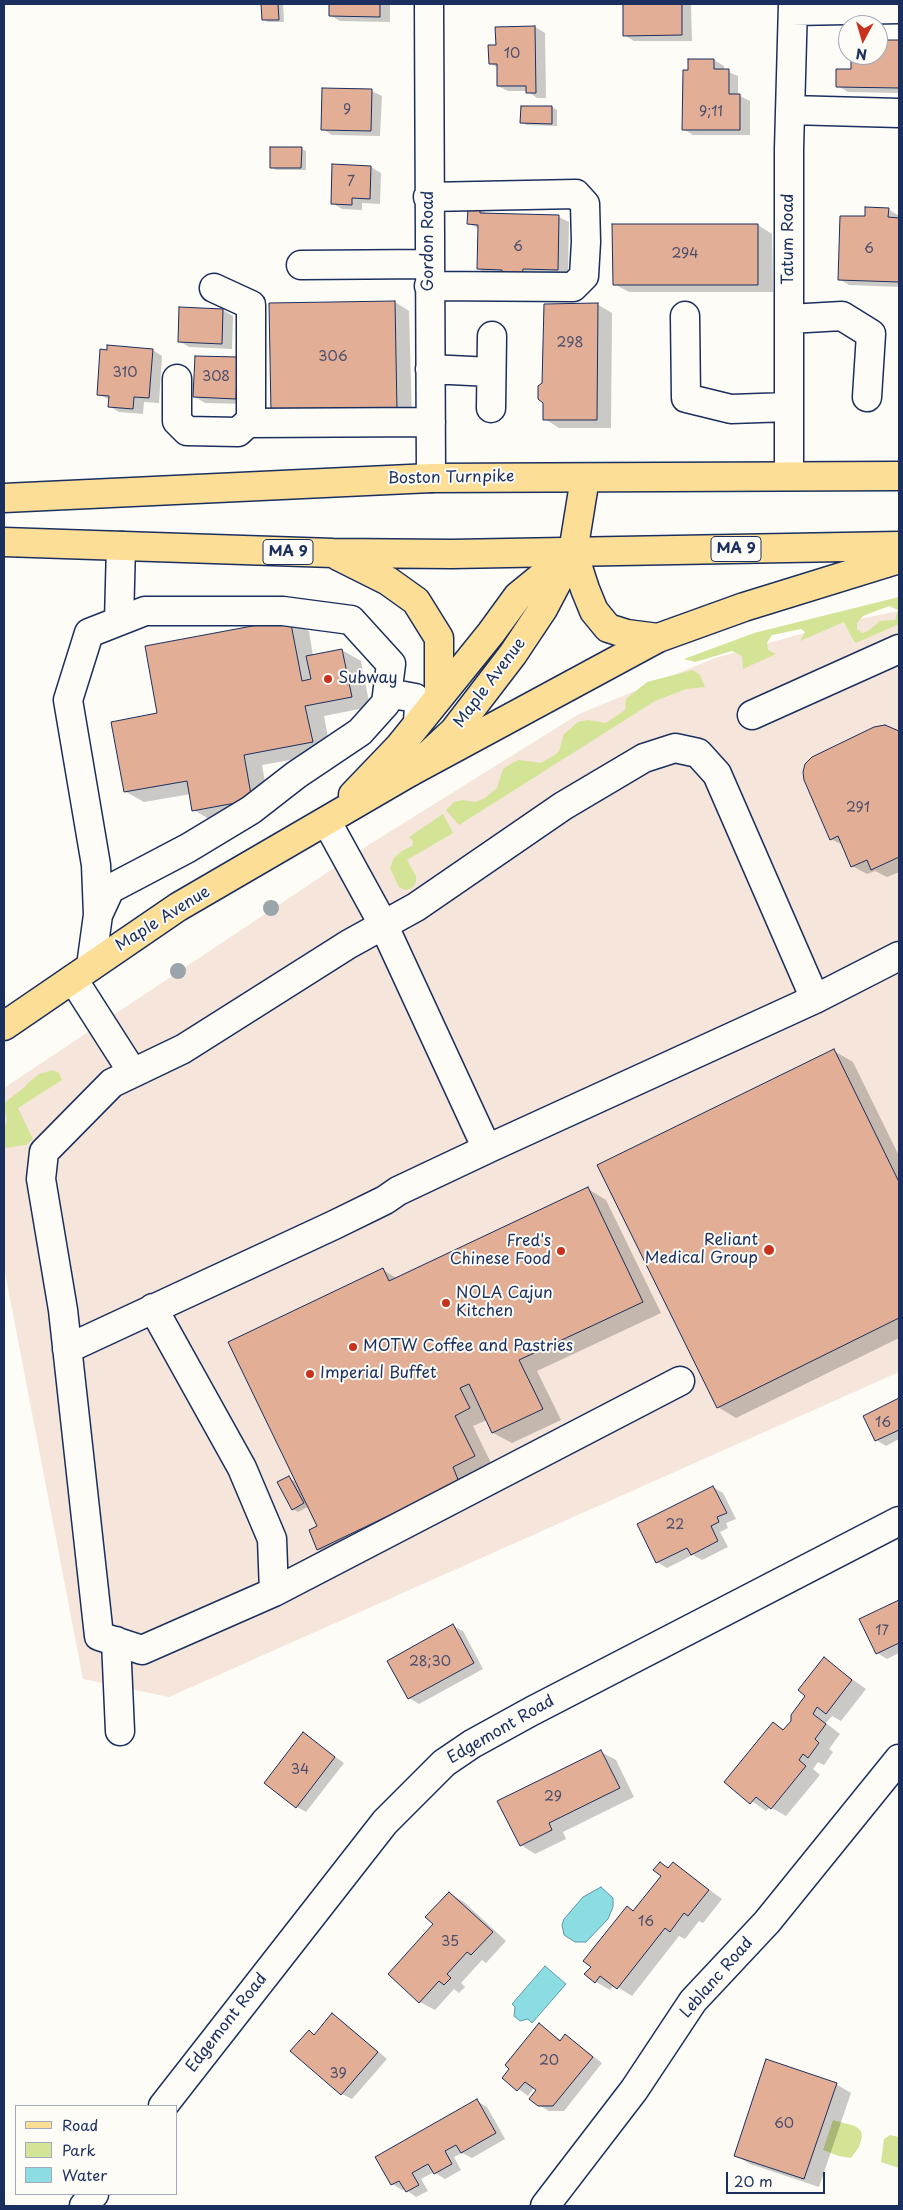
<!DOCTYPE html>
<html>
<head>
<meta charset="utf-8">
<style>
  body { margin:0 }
  #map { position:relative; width:903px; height:2210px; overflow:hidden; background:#fdfcf7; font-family:"Playpen Sans",sans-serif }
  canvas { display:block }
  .frame { position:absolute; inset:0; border:5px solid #1b2f5e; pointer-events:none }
  .legend { position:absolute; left:15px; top:2105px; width:162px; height:90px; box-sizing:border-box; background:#fdfcf7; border:1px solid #a3aaba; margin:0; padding:6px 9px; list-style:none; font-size:15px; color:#1b2f5e }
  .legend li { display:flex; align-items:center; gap:10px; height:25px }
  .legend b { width:25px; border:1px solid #a3aaba }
  .north { position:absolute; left:838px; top:15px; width:50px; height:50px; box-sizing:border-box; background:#fdfcf7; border:1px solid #a3aaba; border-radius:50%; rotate:186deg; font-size:14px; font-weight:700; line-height:20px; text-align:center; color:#1b2f5e }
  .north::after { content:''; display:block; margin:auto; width:18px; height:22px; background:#c8321e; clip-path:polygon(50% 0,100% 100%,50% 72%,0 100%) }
  .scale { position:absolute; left:726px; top:2172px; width:99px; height:22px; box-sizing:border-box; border:2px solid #1b2f5e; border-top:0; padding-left:6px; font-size:15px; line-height:18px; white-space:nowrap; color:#1b2f5e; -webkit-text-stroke:4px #fdfcf7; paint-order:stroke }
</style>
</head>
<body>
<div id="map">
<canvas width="903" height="2210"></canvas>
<div class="frame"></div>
<ul class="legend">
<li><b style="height:6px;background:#fcde96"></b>Road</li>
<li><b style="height:14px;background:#d4e497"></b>Park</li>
<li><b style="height:14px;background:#8bdde2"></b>Water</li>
</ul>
<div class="north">N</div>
<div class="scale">20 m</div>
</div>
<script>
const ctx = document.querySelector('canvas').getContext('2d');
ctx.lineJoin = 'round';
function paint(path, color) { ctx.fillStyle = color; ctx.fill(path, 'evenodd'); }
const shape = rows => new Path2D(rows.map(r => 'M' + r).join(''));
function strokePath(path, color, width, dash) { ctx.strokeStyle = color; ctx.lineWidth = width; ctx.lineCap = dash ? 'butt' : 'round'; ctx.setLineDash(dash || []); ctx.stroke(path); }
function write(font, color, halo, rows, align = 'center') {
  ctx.font = font + ' "Playpen Sans",sans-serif'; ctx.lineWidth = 4; ctx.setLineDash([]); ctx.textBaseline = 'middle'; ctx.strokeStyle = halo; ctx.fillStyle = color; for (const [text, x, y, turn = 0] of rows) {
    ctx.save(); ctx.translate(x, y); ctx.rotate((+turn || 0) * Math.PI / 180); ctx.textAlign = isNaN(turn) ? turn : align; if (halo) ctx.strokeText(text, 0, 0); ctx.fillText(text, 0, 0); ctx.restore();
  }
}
const built = shape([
  [899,611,899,1372,169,1697,83,1679,4,1267,4,1088,370,844,579,714,715,658,844,622]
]);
const green = shape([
  [899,597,899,624,856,643,852,638,844,622,800,641,805,632,801,629,772,635,767,643,768,650,776,654,743,669,742,656,732,651,695,662,684,659,754,633],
  [889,606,898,610,895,620,880,621,868,631,862,633,857,629,857,623,863,616],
  [693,670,700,675,705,687,686,689,655,701,459,825,446,810,454,802,462,800,475,802,485,798,497,788,503,769,514,762,519,760,541,763,555,755,559,751,564,734,578,722,588,720,606,723,625,710,626,699,647,682],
  [443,814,453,833,407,860,416,876,416,881,414,886,410,889,405,890,399,887,390,868,394,858,402,851,412,846,413,841,409,837],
  [53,1070,59,1073,62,1080,18,1108,33,1139,26,1145,4,1148,4,1128,7,1121,4,1103,25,1087,28,1083,39,1074],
  [833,2120,855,2126,861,2131,862,2137,859,2147,851,2158,839,2156,823,2150],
  [890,2135,899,2137,899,2168,881,2162,884,2139]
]);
const water = shape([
  [601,1887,613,1898,613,1907,608,1919,586,1942,575,1942,564,1935,562,1925,564,1919,583,1897,601,1887],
  [545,1966,566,1984,532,2023,528,2019,520,2021,514,2016,515,2007,512,2004,545,1966]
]);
const shadow = shape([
  [262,4,283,4,284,22,268,22,263,19],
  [331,4,390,4,390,22,340,21,330,15],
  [624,4,691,4,692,41,634,41,624,35],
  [535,27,545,33,546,98,537,98,527,91,508,91,498,86,498,68,490,63,497,46],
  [878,41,899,41,899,93,848,92,838,86,852,70,852,55,878,55],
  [714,60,724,66,724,70,738,76,738,95,750,101,750,135,693,135,683,129,689,71],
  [323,89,372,91,382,96,380,136,332,135,322,129],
  [522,107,552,107,557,110,557,126,526,125,522,122],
  [302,149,306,151,306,170,276,170,271,167],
  [371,167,381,173,380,204,362,203,362,210,342,209,332,203],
  [480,209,489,215,559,217,569,222,568,275,488,274,478,269,479,229,468,223],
  [888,209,898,215,899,219,899,287,849,285,839,279,866,218],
  [758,225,772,234,773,292,629,292,614,284],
  [395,302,409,311,412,419,287,421],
  [597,304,612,313,611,428,559,428,545,419],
  [181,309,223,310,233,316,232,349,189,347,179,341],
  [153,350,162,356,159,403,144,402,143,414,119,412,109,406,110,400,98,394],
  [237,358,246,404,205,403,195,397],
  [290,620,309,631,313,656,342,650,361,661,370,707,324,716,331,753,262,765,270,810,212,821,194,810,191,794,144,802,126,792,159,714],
  [896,730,899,732,899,872,887,877,875,871,867,874,852,866,843,845,831,839],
  [834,1051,853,1062,899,1156,899,1338,736,1418,718,1407],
  [588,1189,606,1200,661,1313,537,1371,561,1420,512,1443,493,1433,487,1420,473,1426,493,1467,337,1560,318,1549,319,1527,309,1506,298,1512,293,1509,289,1478,297,1483,383,1270,398,1279],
  [899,1399,899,1439,886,1446,876,1440,864,1417],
  [713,1487,723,1493,736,1519,726,1523,728,1528,720,1532,728,1547,702,1560,693,1555,667,1568,657,1562],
  [899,1601,899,1653,887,1659,877,1653,860,1620],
  [453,1626,463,1631,483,1669,419,1704,409,1698,389,1661],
  [824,1659,866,1689,841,1721,832,1716,826,1723,840,1734,829,1749,833,1752,824,1765,818,1762,813,1769,820,1775,786,1816,770,1807,766,1811,725,1782,773,1723,785,1730,792,1722],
  [303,1734,344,1763,306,1812,297,1807],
  [601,1752,616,1760,634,1797,563,1832,566,1839,535,1854,521,1845],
  [660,1863,669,1868,673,1863,722,1899,703,1923,699,1921,685,1939,679,1936,632,1996,614,1985,610,1990,596,1982,592,1967,627,1907,634,1912,663,1876],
  [449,1893,464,1902,506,1941,486,1963,482,1960,461,1983,465,1987,459,1993,454,1989,435,2010,420,2002,435,1924],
  [333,2015,342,2021,387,2059,352,2099,342,2094,309,2031,316,2035],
  [539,2025,562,2041,565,2036,575,2042,602,2063,564,2111,549,2111,539,2105,537,2090,534,2088,528,2096,504,2078],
  [836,2084,851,2093,819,2187,750,2164,735,2155],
  [477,2101,487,2107,505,2139,472,2158,462,2153,454,2157,461,2170,445,2179,434,2172,421,2179,428,2191,416,2197,405,2189,402,2190,392,2184]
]);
const building = shape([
  [261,4,278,4,279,20,262,20,261,4],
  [329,4,380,4,380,17,329,16,329,4],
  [623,4,682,4,682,35,623,36,623,4],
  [535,26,536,93,526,93,526,86,497,86,497,64,489,64,488,45,496,45,495,27,535,26],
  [878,40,899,40,899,88,836,87,836,69,851,69,851,55,878,55,878,40],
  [688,59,714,59,714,69,729,69,729,94,740,94,740,130,682,130,683,70,688,70,688,59],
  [322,88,372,89,371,131,321,130,322,88],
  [521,106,552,106,552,124,520,123,521,106],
  [270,147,302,147,301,168,270,168,270,147],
  [332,164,371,166,370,199,352,198,352,205,331,204,332,164],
  [865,207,889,208,888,217,899,218,899,282,838,280,840,216,865,216,865,207],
  [468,208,480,208,480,213,559,215,558,270,523,269,522,277,502,277,502,270,477,269,478,225,467,224,468,208],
  [612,224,758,224,758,285,613,285,612,224],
  [395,301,397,411,271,413,269,303,395,301],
  [598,303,597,420,543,420,543,403,538,399,538,386,542,383,544,304,598,303],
  [179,307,223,309,222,344,178,342,179,307],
  [107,345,153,349,149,398,134,397,133,409,108,407,109,396,97,395,100,349,107,350,107,345],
  [195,356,238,357,236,399,193,397,195,356],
  [290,619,302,681,311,679,306,656,342,649,352,697,305,706,313,742,244,755,252,800,192,811,187,781,124,792,111,722,157,713,145,646,290,619],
  [885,725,899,731,899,857,871,870,867,860,851,867,838,836,830,840,804,780,803,772,805,764,812,757,874,727,885,725],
  [834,1049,899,1182,899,1318,717,1408,597,1165,834,1049],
  [588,1187,643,1302,519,1360,543,1409,492,1433,469,1384,460,1388,470,1408,455,1416,475,1456,453,1467,459,1482,317,1550,309,1530,317,1526,228,1342,383,1268,389,1281,588,1187],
  [899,1398,899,1430,875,1441,863,1416,899,1398],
  [289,1476,304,1503,292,1510,277,1482,289,1476],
  [713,1486,727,1513,717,1517,719,1522,711,1526,718,1541,691,1555,687,1548,656,1563,637,1524,713,1486],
  [899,1600,899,1643,876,1654,859,1619,899,1600],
  [453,1624,474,1663,408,1699,387,1661,453,1624],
  [824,1657,852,1680,826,1714,817,1707,813,1714,826,1724,815,1739,819,1743,808,1758,803,1754,799,1760,806,1766,771,1809,756,1797,750,1804,724,1782,773,1722,783,1730,791,1721,791,1715,805,1696,798,1690,824,1657],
  [303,1732,335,1757,296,1808,264,1783,303,1732],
  [601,1750,620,1788,549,1823,552,1830,520,1846,497,1801,601,1750],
  [660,1862,668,1868,673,1862,709,1890,688,1916,684,1913,670,1932,665,1928,617,1989,600,1976,595,1983,584,1974,591,1967,583,1961,627,1906,633,1911,661,1876,653,1870,660,1862],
  [449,1892,493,1932,471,1955,467,1952,447,1974,451,1978,444,1985,439,1981,419,2003,388,1974,433,1924,425,1917,449,1892],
  [332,2013,378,2052,341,2095,290,2051,309,2030,314,2035,332,2013],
  [539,2023,560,2041,565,2034,593,2057,553,2106,538,2106,529,2099,536,2090,525,2082,517,2091,502,2078,509,2069,505,2065,539,2023],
  [766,2059,837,2083,804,2179,734,2156,766,2059],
  [477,2099,496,2133,461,2153,456,2145,445,2151,452,2164,434,2174,428,2164,412,2173,419,2185,406,2192,399,2181,391,2185,375,2157,477,2099]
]);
const minor = shape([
  [429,4,431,478],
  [793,11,899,9],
  [790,110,899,113],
  [428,197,576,194,585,204,586,242,584,276,573,287,429,286],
  [301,265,429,264],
  [685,316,686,398,731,409,789,407],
  [789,319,842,316,871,334,867,397],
  [430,369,491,372],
  [177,379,177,421,187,431,238,432,251,420,251,305,214,288],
  [491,408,492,336],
  [248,423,431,422],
  [789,475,789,149,793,4],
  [119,621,121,546],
  [388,693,415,698,419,705,418,722],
  [752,715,899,649],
  [91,966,98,915,96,865,68,700,89,633,145,611,283,611,351,620,391,664,386,703,360,732,296,775,251,810,188,848,110,889,98,915],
  [73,979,133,1073],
  [487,1149,815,999,899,956],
  [153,1308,242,1468,272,1539,274,1592,142,1650,99,1636,63,1310,41,1179,44,1152,112,1083,183,1049,349,944,416,907,563,806,644,758,675,748,698,753,717,774,815,999],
  [67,1349,334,1225,385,1200,398,1191,487,1149,383,924,327,822],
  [274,1592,680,1381],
  [116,1641,120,1731],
  [163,2106,385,1822,444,1763,472,1744,532,1711,899,1521],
  [84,2206,94,2194],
  [545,2206,634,2090,693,2001,767,1922,899,1759]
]);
const major = shape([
  [353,795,399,747,491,633,518,596,567,556],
  [4,1026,178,907,410,772,454,731,513,654,543,609,573,552,585,478]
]);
const highway = shape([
  [4,498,431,478,899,476],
  [4,542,333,553,452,554,899,546],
  [573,552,585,589,594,611,608,628,627,634,658,638],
  [338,556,388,581,416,601,439,638,439,696],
  [410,772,658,638,744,607,899,559]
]);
const trees = [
  [271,908],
  [178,971]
];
const markers = [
  [328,679,5,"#c8321e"],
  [769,1250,6,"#c8321e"],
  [561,1251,5,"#c8321e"],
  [446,1303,5,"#c8321e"],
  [353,1347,5,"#c8321e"],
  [310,1374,5,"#c8321e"]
];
const numberNames = [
  ["10",512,54],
  ["9",347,110],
  ["9;11",711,112],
  ["7",351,182],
  ["6",518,247],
  ["6",869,249],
  ["294",685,254],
  ["298",570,343],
  ["306",333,357],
  ["310",125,373],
  ["308",216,377],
  ["291",858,808],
  ["16",883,1423],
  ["22",675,1525],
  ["17",882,1631],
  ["28;30",430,1662],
  ["34",300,1770],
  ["29",553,1797],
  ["16",646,1922],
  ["35",450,1942],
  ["20",549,2061],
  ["39",338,2074],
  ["60",784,2124]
];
const shields = [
  [736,549,50],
  [288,552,50]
];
const shieldNames = [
  ["MA 9",736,549],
  ["MA 9",288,552]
];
const streetNames = [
  ["Tatum Road",789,239,-90],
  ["Gordon Road",429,241,-90],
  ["Boston Turnpike",451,478,-1],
  ["Maple Avenue",490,683,-53],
  ["Maple Avenue",163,919,-32],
  ["Edgemont Road",501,1730,-30],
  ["Leblanc Road",717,1978,-49],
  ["Edgemont Road",227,2023,-52]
];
const poiNames = [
  ["Subway",338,679],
  ["Reliant",758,1241,"right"],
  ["Medical Group",758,1259,"right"],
  ["Fred's",551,1242,"right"],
  ["Chinese Food",551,1260,"right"],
  ["NOLA Cajun",456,1294],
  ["Kitchen",456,1312],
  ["MOTW Coffee and Pastries",363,1347],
  ["Imperial Buffet",320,1374]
];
paint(built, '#f5e5da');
paint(green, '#d4e497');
paint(water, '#8bdde2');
strokePath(water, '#5e97ad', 1);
paint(shadow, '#0003');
paint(building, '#e2ae96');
strokePath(building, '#1b2f5e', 1);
strokePath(minor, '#1b2f5e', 31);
strokePath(major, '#1b2f5e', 31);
strokePath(highway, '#1b2f5e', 31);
strokePath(minor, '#fdfcf7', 28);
strokePath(major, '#fcde96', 28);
strokePath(highway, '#fcde96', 28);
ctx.fillStyle = '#9aa4ab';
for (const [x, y] of trees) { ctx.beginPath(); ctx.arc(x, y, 8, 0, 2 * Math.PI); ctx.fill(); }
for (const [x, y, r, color] of markers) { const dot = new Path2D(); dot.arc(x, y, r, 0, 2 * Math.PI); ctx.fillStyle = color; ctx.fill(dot); strokePath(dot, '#fdfcf7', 2); }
write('14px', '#4d4f6c', null, numberNames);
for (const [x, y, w] of shields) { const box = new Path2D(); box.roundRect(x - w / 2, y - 12.5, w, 25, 4); ctx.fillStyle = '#fdfcf7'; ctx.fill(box); strokePath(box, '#1b2f5e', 1); }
write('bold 15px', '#1b2f5e', null, shieldNames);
write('16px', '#1b2f5e', '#fdfcf7', streetNames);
write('16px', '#1b2f5e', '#fdfcf7', poiNames, 'left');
</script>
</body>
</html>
